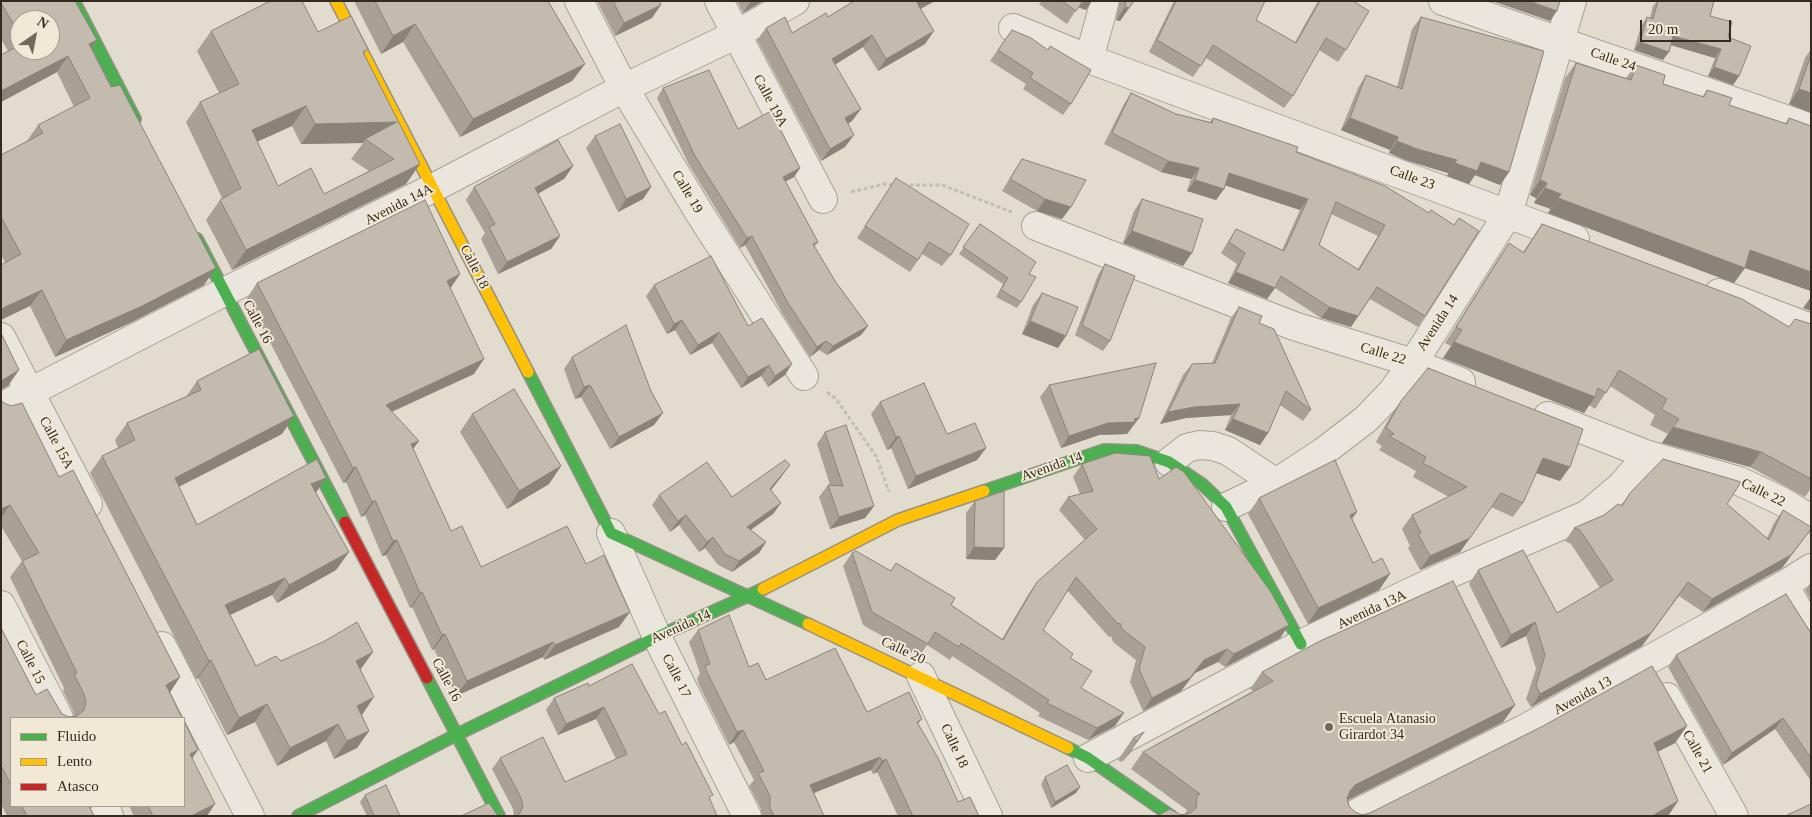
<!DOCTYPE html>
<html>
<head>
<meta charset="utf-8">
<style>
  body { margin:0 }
  #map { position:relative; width:1812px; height:817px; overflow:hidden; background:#e1dcce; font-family:Georgia,serif }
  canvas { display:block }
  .frame { position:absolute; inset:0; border:2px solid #342a20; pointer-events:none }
  .legend { position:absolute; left:10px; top:717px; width:175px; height:90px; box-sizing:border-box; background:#f1e9d5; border:1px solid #a59d8d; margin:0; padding:6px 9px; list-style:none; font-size:15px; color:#342a20 }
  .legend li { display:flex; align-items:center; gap:10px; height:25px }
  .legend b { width:25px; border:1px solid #a59d8d }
  .north { position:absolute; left:10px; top:10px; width:50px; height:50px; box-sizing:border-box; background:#f1e9d5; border:1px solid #a59d8d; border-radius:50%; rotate:33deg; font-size:14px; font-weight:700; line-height:20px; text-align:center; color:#342a20 }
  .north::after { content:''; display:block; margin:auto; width:18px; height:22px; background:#71685d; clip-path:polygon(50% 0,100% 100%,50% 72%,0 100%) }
  .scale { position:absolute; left:1640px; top:20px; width:91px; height:22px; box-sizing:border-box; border:2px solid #342a20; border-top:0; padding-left:6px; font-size:15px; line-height:18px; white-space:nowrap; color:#342a20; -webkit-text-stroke:4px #f1e9d5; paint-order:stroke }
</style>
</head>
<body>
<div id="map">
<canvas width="1812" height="817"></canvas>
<div class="frame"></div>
<ul class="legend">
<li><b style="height:6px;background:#4caf50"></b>Fluido</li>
<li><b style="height:6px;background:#ffc107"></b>Lento</li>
<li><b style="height:6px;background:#c62828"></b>Atasco</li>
</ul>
<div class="north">N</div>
<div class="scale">20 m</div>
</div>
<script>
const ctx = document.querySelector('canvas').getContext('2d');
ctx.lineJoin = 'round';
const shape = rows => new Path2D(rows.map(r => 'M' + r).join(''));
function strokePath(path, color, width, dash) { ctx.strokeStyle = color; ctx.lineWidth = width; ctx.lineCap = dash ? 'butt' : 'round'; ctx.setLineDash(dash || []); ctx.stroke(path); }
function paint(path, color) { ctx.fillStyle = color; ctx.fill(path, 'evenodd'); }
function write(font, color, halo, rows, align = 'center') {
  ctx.font = font + ' Georgia,serif'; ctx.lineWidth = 4; ctx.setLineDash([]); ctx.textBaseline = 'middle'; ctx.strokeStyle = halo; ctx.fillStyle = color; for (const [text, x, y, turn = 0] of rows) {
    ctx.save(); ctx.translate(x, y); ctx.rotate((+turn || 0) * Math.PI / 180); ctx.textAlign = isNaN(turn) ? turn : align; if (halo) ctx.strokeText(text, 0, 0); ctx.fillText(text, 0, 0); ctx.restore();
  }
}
const path = shape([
  [903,185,942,185,1012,212],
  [851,192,884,184,894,185],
  [827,392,836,399,876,456,889,492]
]);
const street = shape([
  [579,1,624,88,700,214,804,376],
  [719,1,823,199],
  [1443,1,1811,128],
  [1013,28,1089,59,1575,239],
  [1089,59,1105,1],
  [1036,226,1294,326,1413,363,1461,382],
  [1719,293,1811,328],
  [1,337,88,504],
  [1,407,224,292,433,188,624,88,735,35,795,1],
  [1548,416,1648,455,1739,481,1781,501,1811,519],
  [1169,462,1187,448,1199,445,1213,446,1228,451,1276,483],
  [1226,507,1276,483,1323,452,1366,419,1392,392,1413,363,1508,214,1572,1],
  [611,533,657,637,747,816],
  [1784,585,1811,632],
  [1,605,59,718],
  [162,646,250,816],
  [921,676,988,816],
  [1667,697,1734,816],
  [1088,758,1301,644,1447,575,1588,514,1621,486,1648,455],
  [104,806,109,816],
  [1351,816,1524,729,1784,585,1811,568]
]);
const fast = shape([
  [74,1,135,119],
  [197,239,345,522],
  [528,372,611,533,808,624],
  [984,491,1104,450,1137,451,1169,462,1202,484,1226,507,1301,644],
  [427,678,499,816],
  [1068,748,1088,758,1171,816],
  [298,816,458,734,657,637,763,589]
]);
const slow = shape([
  [336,1,528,372],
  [763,589,898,520,984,491],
  [808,624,1068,748]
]);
const jam = shape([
  [345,522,427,678]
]);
const wall = shape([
  [1,1,97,40,91,48,204,285,130,323,55,357,30,306,1,255,1,155,27,141,38,125,74,107,57,72,1,102,1,55,8,51,1,39],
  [20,20,50,50,20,50],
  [354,1,548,1,585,64,572,81,460,137,403,42,381,54],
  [597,1,659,1,652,18,615,36],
  [737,1,763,1,743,13],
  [854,1,935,1,921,9,925,44,878,71,863,47,835,65,852,121,848,124,845,147,821,161,757,40,766,28,792,33,828,17],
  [1040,1,1092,1,1086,10,1078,7,1067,24,1039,4,1041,2],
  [1119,1,1134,1,1120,21,1116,20],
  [1174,1,1265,1,1256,20,1295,42,1318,1,1353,1,1346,50,1338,62,1319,50,1293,96,1284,108,1206,58,1193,77,1149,52],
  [1657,1,1714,1,1710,16,1728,37,1739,76,1733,85,1708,76,1715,58,1671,45,1663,60,1634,50,1641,26,1647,17,1650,18,1653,6],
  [1421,17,1509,172,1500,185,1475,175,1469,184,1447,176,1448,173,1408,161,1389,153,1390,150,1341,130,1358,88,1366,75,1397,87,1412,29],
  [1012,30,1048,50,1071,104,1063,115,1023,89,1026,84,990,61],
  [211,31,318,32,368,49,364,55,406,184,232,270,206,220,220,200,222,198,186,122,200,102,219,93,197,51],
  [292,126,301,144,363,143,351,159,369,171,324,194,278,186,257,142],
  [1811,49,1811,113,1789,104,1805,58],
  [1576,63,1626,78,1636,65,1663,84,1702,97,1707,90,1729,105,1785,124,1789,118,1811,291,1745,267,1734,283,1548,213,1551,209,1534,203,1536,198,1530,195,1565,78],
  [663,88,738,129,800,168,794,177,785,182,818,242,814,247,835,281,868,326,861,335,827,355,819,350,810,357,782,313,745,245,740,248,689,165,657,98],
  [1131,93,1176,114,1210,122,1213,118,1296,152,1385,186,1425,316,1418,327,1370,299,1351,327,1321,318,1275,288,1267,299,1228,283,1237,264,1221,253,1229,240,1236,229,1282,250,1300,210,1225,185,1224,189,1216,200,1187,191,1191,179,1161,172,1104,144,1124,104],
  [1331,214,1378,236,1358,269,1319,245],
  [595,136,651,187,643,199,618,212,586,148],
  [1022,159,1062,219,1037,211,1002,191,1014,171],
  [573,166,564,179,538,193,560,236,551,249,498,274,481,239,485,233,466,200,474,187],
  [896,178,951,255,942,266,922,254,910,272,857,238],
  [1142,199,1183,266,1123,243,1134,211],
  [980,224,1029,274,1021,302,1017,308,996,297,1003,284,959,254],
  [1542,224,1789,327,1811,324,1811,488,1805,497,1750,467,1662,443,1668,434,1650,425,1655,415,1610,386,1595,409,1589,405,1584,413,1443,358,1451,346,1445,343,1498,259,1509,243,1523,252],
  [1105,264,1110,341,1103,351,1075,335,1098,275],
  [460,274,450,288,474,374,392,412,413,449,451,531,481,567,586,564,619,627,544,660,543,657,456,696,434,649,432,650,412,607,410,608,386,555,382,556,365,515,361,517,346,482,343,483,247,298,257,283],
  [654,285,748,326,785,375,768,387,761,376,741,388,712,343,690,355,675,330,667,334,646,296],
  [1042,293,1058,348,1022,334,1033,305],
  [1239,307,1259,323,1311,410,1303,421,1280,405,1268,433,1260,445,1225,430,1231,415,1186,418,1160,424,1183,375,1192,364,1212,363,1231,318],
  [572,357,654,425,610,449,581,397,575,399,564,369],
  [197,381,282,434,179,487,197,525,326,478,316,493,349,552,336,570,277,603,272,595,230,615,256,666,281,661,373,652,360,670,362,715,369,731,357,748,334,759,326,741,277,766,255,722,227,735,198,678,196,679,90,473,102,456,118,448,115,440,127,423,186,397],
  [1049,385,1139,418,1127,434,1099,435,1061,448,1040,397],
  [1,400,59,477,170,692,182,718,11,718,11,806,93,806,91,809,94,816,7,816,1,804,1,628,36,695,62,714,69,717,74,716,73,711,63,691,64,688,10,577,22,561,1,526],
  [1401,401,1560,481,1536,473,1523,503,1513,517,1491,507,1460,552,1420,570,1408,548,1410,546,1402,529,1412,515,1449,497,1413,477,1416,471,1379,450,1382,446,1376,442,1391,415],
  [880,402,947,434,986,448,977,460,908,489,891,448,887,450,871,414],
  [472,414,561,466,549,484,507,509,460,432],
  [825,432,874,506,865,518,830,529,819,497,828,485,830,485,817,444],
  [1082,464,1159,479,1289,625,1280,638,1225,667,1218,662,1195,673,1181,691,1143,711,1130,682,1136,660,1113,642,1111,636,1109,637,1067,590,1043,630,1070,658,1081,688,1115,726,1088,740,1038,716,1040,713,952,656,950,660,927,645,919,657,863,625,843,566,852,553,891,571,896,563,951,605,1002,639,1028,595,1037,582,1085,540,1059,510,1068,497,1080,494,1073,477],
  [782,476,771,490,781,503,773,514,751,530,766,542,759,553,732,572,718,565,705,548,699,552,679,525,670,532,652,505,659,495,732,497],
  [1630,493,1727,504,1767,538,1774,523,1783,510,1811,529,1782,568,1703,612,1679,596,1642,646,1531,707,1526,699,1536,669,1526,636,1501,648,1469,584,1478,570,1557,613,1600,588,1571,544,1565,541,1574,528,1604,515,1621,506],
  [1259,498,1352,519,1373,563,1390,574,1379,590,1308,624,1248,514],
  [975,501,1004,548,995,560,966,559,966,513],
  [1811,582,1811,601,1805,590],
  [698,630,749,667,766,680,867,712,922,719,918,724,958,802,979,816,898,816,877,772,873,774,871,770,814,793,824,816,761,816,761,809,749,786,754,780,734,742,729,745,699,685,697,679,700,673,689,642],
  [1811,633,1811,781,1775,729,1723,765,1668,667,1676,655],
  [1262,672,1515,705,1503,722,1348,800,1349,806,1355,812,1362,815,1370,813,1687,726,1675,743,1657,752,1678,801,1668,816,1157,816,1185,814,1187,810,1131,769,1143,752,1253,691,1250,689],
  [589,686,659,714,682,745,710,800,717,816,514,816,513,809,492,769,500,758,565,782,616,759,596,719,558,735,546,710,554,698],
  [184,721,198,750,192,758,207,816,134,816,129,806,184,806],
  [1144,732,1122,762,1118,760,1133,738],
  [1045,777,1076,793,1051,808,1041,784],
  [365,795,400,816,367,816,360,802]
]);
const shadedWall = shape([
  [751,1,763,1,743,13],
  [920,1,935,1,908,15,917,3],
  [1082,1,1092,1,1086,10,1078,7],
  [1492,1,1529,1,1557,11,1550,21],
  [661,5,652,18,615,36,624,23],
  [1125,7,1129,8,1120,21,1116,20],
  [415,24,403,42,381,54,393,36],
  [934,31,925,44,878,71,886,59],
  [872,35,863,47,823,72,832,59],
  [1673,36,1721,49,1715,58,1667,44],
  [97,40,85,56,89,44],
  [1640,42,1669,52,1663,60,1634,50],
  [68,56,57,72,1,102,1,91],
  [585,64,572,81,460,137,473,119],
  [1714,67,1739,76,1733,85,1708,76],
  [1799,89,1811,93,1811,113,1789,104],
  [306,106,292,126,238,150,252,130],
  [861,109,852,121,836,131,845,118],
  [1350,118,1398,137,1390,150,1341,130],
  [397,122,365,139,363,143,301,144,315,124],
  [854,135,845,147,821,161,830,149],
  [1397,141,1457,160,1448,173,1408,161,1389,153],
  [1168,161,1199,168,1191,179,1161,172],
  [1481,162,1509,172,1500,185,1475,175,1469,184,1447,176,1455,163],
  [420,164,406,184,232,270,246,250],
  [573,166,564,179,527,200,535,188],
  [800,168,794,177,776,186,783,177],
  [1229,173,1308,199,1300,210,1221,184],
  [1195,180,1224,189,1216,200,1187,191],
  [1540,180,1547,183,1536,198,1530,195],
  [651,187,643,199,618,212,626,199],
  [1545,188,1561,194,1551,209,1534,203],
  [1558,198,1745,268,1734,283,1548,213],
  [1045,199,1071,207,1062,219,1037,211],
  [1132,231,1192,253,1183,266,1123,243],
  [560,236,551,249,498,274,507,262],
  [752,236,745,245,740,248,747,238],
  [1750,250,1811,272,1811,291,1739,266],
  [216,268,204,285,130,323,55,357,66,340],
  [1236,272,1275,288,1267,299,1228,283],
  [460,274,450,289,447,281],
  [42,290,30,306,1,320,1,310,5,307],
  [1811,297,1811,311,1803,308],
  [1329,307,1358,316,1351,327,1321,318],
  [682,320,675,330,667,334,674,324],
  [1030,321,1066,336,1058,348,1022,334],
  [868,326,861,335,827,355,833,346],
  [719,332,712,343,690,355,698,345],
  [826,341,819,350,810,357,817,347],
  [1454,342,1595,397,1584,413,1443,358],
  [484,359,474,374,375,419,386,405],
  [792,364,785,375,768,387,775,376],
  [769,365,761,376,741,388,748,377],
  [19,370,8,386,1,390,1,381],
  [590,385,581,397,575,399,584,387],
  [1240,404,1231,415,1186,418,1160,424,1168,412,1194,407],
  [663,413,654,425,610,449,619,437],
  [294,416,282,434,162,495,175,478],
  [1139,418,1127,434,1099,435,1061,448,1069,436,1108,423],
  [1233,419,1268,433,1260,445,1225,430],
  [1673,427,1761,452,1750,467,1662,443],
  [899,436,891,448,887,450,896,437],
  [419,441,408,456,411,444],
  [986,448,977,460,908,489,916,476],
  [1543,458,1570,467,1560,481,1533,472],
  [790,465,782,476,763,500,770,489],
  [561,466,549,484,507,509,519,491],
  [356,467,346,482,343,483,353,468],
  [326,478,314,495,311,484],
  [375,500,365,515,361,517,372,502],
  [781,503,773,514,740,537,747,527],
  [10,505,1,518,1,509],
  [874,506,865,518,830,529,839,517],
  [1357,512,1346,527,1350,515],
  [686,515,679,525,670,532,678,521],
  [1811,529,1782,568,1703,612,1712,599],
  [713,537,705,548,699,552,707,542],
  [1470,538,1460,552,1420,570,1430,556],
  [397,540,386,555,382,556,393,541],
  [766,542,759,553,732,572,739,561],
  [974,547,1004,548,995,560,966,559],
  [349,552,336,570,277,603,289,585],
  [1390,574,1379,590,1308,624,1318,608],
  [285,578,272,595,213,623,225,605],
  [1688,582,1642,646,1531,707,1540,694],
  [422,592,412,607,410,608,420,593],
  [630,612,619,627,544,660,555,645],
  [1535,622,1526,636,1501,648,1511,635],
  [1289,625,1280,638,1225,667,1234,654],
  [445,634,434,649,432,650,442,635],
  [553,642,543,657,456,696,467,681],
  [1227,649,1218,662,1195,673,1181,691,1143,711,1152,698,1204,660],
  [373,652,360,670,356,661],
  [211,660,198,678,196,679,209,661],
  [180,677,169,694,166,685],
  [374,697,362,715,357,706],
  [267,704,255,722,227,735,239,718],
  [1515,705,1503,722,1344,802,1350,791,1355,785],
  [604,707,596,719,558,735,566,724],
  [1124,713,1115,726,1088,740,1097,728],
  [1783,718,1775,729,1723,765,1732,753],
  [338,724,326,741,277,766,290,748],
  [1687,726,1675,743,1642,760,1654,743],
  [743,730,734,742,729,745,737,732],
  [369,731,357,748,334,759,347,741],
  [1144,732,1129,754,1122,762,1137,741],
  [198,750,186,767,190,754],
  [880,757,871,770,801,798,810,785],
  [886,759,877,772,873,774,882,761],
  [1080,787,1076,793,1051,808,1055,802],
  [1678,801,1668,816,1652,816],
  [215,804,207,816,191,816]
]);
const building = shape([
  [1,1,75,1,97,40,89,44,111,87,120,85,216,268,142,306,66,340,42,290,5,307,1,310,1,265,21,254,1,217,1,155,43,133,38,125,90,98,68,56,1,91,1,55,20,45,20,50,50,50,50,20,20,20,20,35,1,3,1,1],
  [270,1,302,1,318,32,351,16,368,49,363,52,420,164,246,250,220,200,241,188,200,102,239,84,211,31,270,1],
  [306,106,315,124,397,122,365,139,394,159,324,194,311,168,278,186,252,130,306,106],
  [375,1,548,1,585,64,473,119,415,24,393,36,375,1],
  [613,1,659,1,661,5,624,23,613,1],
  [854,1,920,1,917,3,934,31,886,59,872,35,832,59,861,109,845,118,854,135,830,149,766,28,785,17,792,33,826,13,828,17,854,1],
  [1062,1,1083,1,1076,11,1062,1],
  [1126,1,1134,1,1129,8,1125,7,1126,1],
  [1176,1,1265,1,1256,20,1296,43,1320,1,1353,1,1369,11,1346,50,1326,38,1293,96,1213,45,1201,66,1157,40,1176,1],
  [1529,1,1560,1,1557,11,1529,1],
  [1658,1,1714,1,1710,16,1732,22,1728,37,1751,46,1739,76,1714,67,1721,49,1673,36,1669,52,1640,42,1647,17,1653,19,1658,1],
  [1421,17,1544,51,1509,172,1481,162,1477,171,1455,163,1457,160,1417,149,1397,141,1398,137,1350,118,1366,75,1402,89,1421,17],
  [1012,30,1031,38,1048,50,1050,46,1091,70,1071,104,1030,78,1033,73,998,50,1012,30],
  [1811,55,1811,93,1799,89,1811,55],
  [1576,63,1631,80,1636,65,1665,75,1663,84,1704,97,1707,90,1732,98,1729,105,1787,124,1789,118,1811,126,1811,272,1750,250,1745,268,1558,198,1561,194,1545,188,1547,183,1540,180,1576,63],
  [709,70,738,129,771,111,800,168,783,177,818,242,813,244,835,281,868,326,833,346,826,341,817,347,788,303,752,236,747,238,695,156,663,88,709,70],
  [1131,93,1176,114,1212,123,1213,118,1298,147,1296,152,1385,186,1429,213,1431,210,1454,225,1459,218,1479,231,1425,316,1377,287,1358,316,1329,307,1281,276,1275,288,1236,272,1245,253,1229,242,1236,229,1284,251,1308,199,1229,173,1224,189,1195,180,1199,168,1168,161,1112,133,1131,93],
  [1336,202,1385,225,1359,270,1319,245,1336,202],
  [620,124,651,187,626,199,595,136,620,124],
  [558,140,573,166,535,188,560,236,507,262,489,227,495,224,474,187,558,140],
  [1022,159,1086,180,1071,207,1045,199,1010,179,1022,159],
  [896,178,969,224,951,255,929,242,918,260,865,226,896,178],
  [1142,199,1203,219,1192,253,1132,231,1142,199],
  [425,200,460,274,447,281,484,359,386,405,419,441,411,444,451,531,462,526,481,567,567,526,586,564,604,555,630,612,555,645,553,642,467,681,445,634,442,635,422,592,420,593,397,540,393,541,375,500,372,502,356,467,353,468,257,283,425,200],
  [980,224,1036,262,1029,274,1036,277,1021,302,1001,290,1008,278,963,247,980,224],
  [1542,224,1742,299,1789,327,1795,319,1811,324,1811,479,1761,452,1673,427,1679,419,1661,409,1667,399,1619,370,1606,393,1598,388,1595,397,1454,342,1462,330,1456,327,1509,243,1524,253,1542,224],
  [711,256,748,326,762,318,792,364,775,376,769,365,748,377,719,332,698,345,682,320,674,324,654,285,711,256],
  [1105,264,1135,276,1110,341,1082,325,1105,264],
  [1042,293,1078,307,1066,336,1030,321,1042,293],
  [1239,307,1262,316,1259,323,1274,329,1311,410,1286,391,1268,433,1233,419,1240,404,1194,407,1168,412,1192,364,1215,363,1239,307],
  [626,325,651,391,663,413,619,437,590,385,584,387,572,357,626,325],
  [1,333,19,370,1,381,1,333],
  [259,349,294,416,175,478,197,525,317,459,326,478,311,484,349,552,289,585,285,578,225,605,256,666,276,656,281,661,325,641,357,622,373,652,356,661,374,697,357,706,369,731,347,741,338,724,290,748,267,704,239,718,211,660,209,661,102,456,135,440,127,423,201,390,197,381,259,349],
  [1156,363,1139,418,1134,419,1136,422,1108,423,1069,436,1049,385,1156,363],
  [1428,368,1583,429,1570,467,1543,458,1523,503,1501,493,1470,538,1430,556,1418,534,1421,533,1412,515,1467,487,1423,463,1426,457,1389,436,1394,434,1386,428,1401,401,1428,368],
  [924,383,947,434,975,423,986,448,916,476,899,436,896,437,880,402,924,383],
  [514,389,561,466,519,491,472,414,514,389],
  [1,400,4,403,11,406,22,403,59,477,73,470,180,677,166,685,182,718,11,718,11,785,1,765,1,628,36,695,47,689,62,714,69,717,77,716,84,710,86,702,84,694,74,674,77,673,22,561,39,553,10,505,1,509,1,400],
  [846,425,874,506,839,517,828,485,843,486,825,432,846,425],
  [1115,453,1150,456,1159,479,1176,467,1184,472,1271,592,1289,625,1234,654,1227,649,1204,660,1190,678,1152,698,1139,669,1145,647,1122,629,1120,623,1118,624,1076,577,1043,630,1073,654,1070,658,1092,671,1081,688,1124,713,1097,728,1047,703,1049,700,961,643,959,647,935,632,928,644,872,612,852,553,856,551,891,571,896,563,955,598,951,605,1003,640,1037,582,1097,529,1068,497,1093,491,1082,464,1115,453],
  [1663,459,1741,482,1727,504,1769,540,1783,510,1811,527,1811,529,1791,555,1712,599,1688,582,1651,633,1540,694,1536,685,1545,655,1535,622,1511,635,1478,570,1523,550,1557,613,1613,580,1580,530,1574,528,1604,515,1618,504,1622,506,1630,493,1663,459],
  [785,460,790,465,770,489,781,503,747,527,766,542,739,561,725,554,713,537,707,542,686,515,678,521,659,495,707,462,732,497,785,460],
  [1335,460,1357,512,1350,515,1373,563,1382,558,1390,574,1318,608,1259,498,1335,460],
  [1004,491,1004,548,974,547,975,501,1004,491],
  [1453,581,1515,705,1355,785,1350,791,1347,798,1349,806,1355,812,1362,815,1370,813,1543,726,1652,666,1687,726,1654,743,1678,801,1652,816,1157,816,1170,809,1181,815,1190,813,1196,808,1197,795,1200,794,1143,752,1273,681,1262,672,1320,641,1453,581],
  [1786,594,1811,633,1811,758,1783,718,1732,753,1676,655,1786,594],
  [729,615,749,667,758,663,766,680,835,648,867,712,909,692,922,719,917,722,938,758,958,802,970,797,979,816,913,816,886,759,882,761,880,757,810,785,824,816,774,816,770,808,770,796,758,773,764,771,743,730,737,732,707,672,705,666,710,664,698,630,729,615],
  [632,664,659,714,665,711,682,745,686,742,713,795,709,797,717,816,641,816,640,815,639,816,517,816,520,813,523,806,521,798,500,758,543,737,565,782,627,754,604,707,566,724,554,698,588,683,589,686,632,664],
  [184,721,198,750,190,754,215,804,191,816,153,816,148,806,184,806,184,721],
  [1144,732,1137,741,1133,738,1144,732],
  [1067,765,1080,787,1055,802,1045,777,1067,765],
  [386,785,400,816,374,816,365,795,386,785],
  [489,803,498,816,461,816,489,803],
  [1811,804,1811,816,1785,816,1811,804],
  [22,806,89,806,94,816,27,816,22,806]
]);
const markers = [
  [1329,727,5,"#71685d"]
];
const streetNames = [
  ["Calle 24",1613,60,19],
  ["Calle 19A",770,101,62],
  ["Calle 23",1412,178,20],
  ["Calle 19",687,192,59],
  ["Avenida 14A",399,205,-27],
  ["Calle 18",474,267,63],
  ["Calle 16",257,322,62],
  ["Avenida 14",1438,323,-57],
  ["Calle 22",1383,354,17],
  ["Calle 15A",56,443,62],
  ["Avenida 14",1052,467,-19],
  ["Calle 22",1763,493,26],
  ["Avenida 13A",1372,610,-25],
  ["Avenida 14",681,627,-24],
  ["Calle 20",903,651,25],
  ["Calle 15",30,662,63],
  ["Calle 17",676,676,63],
  ["Calle 16",446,680,62],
  ["Avenida 13",1583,696,-29],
  ["Calle 18",954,746,65],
  ["Calle 21",1697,752,61]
];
const poiNames = [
  ["Escuela Atanasio",1339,719],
  ["Girardot 34",1339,735]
];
strokePath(street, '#a6a197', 30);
strokePath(fast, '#969186', 14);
strokePath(slow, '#969186', 14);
strokePath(jam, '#969186', 14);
strokePath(path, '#c2bdb5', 3, [4, 2.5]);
strokePath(street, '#eae6de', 28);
strokePath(fast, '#4caf50', 11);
strokePath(slow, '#ffc107', 11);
strokePath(jam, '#c62828', 11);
paint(wall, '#a9a196');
paint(shadedWall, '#89837a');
paint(building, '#c4bbaf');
strokePath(building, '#89837a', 1);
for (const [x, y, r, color] of markers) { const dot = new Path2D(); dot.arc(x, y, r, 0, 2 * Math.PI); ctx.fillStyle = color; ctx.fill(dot); strokePath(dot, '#f1e9d5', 2); }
write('14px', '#342a20', '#f1e9d5', streetNames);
write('14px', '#342a20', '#f1e9d5', poiNames, 'left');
</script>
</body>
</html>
